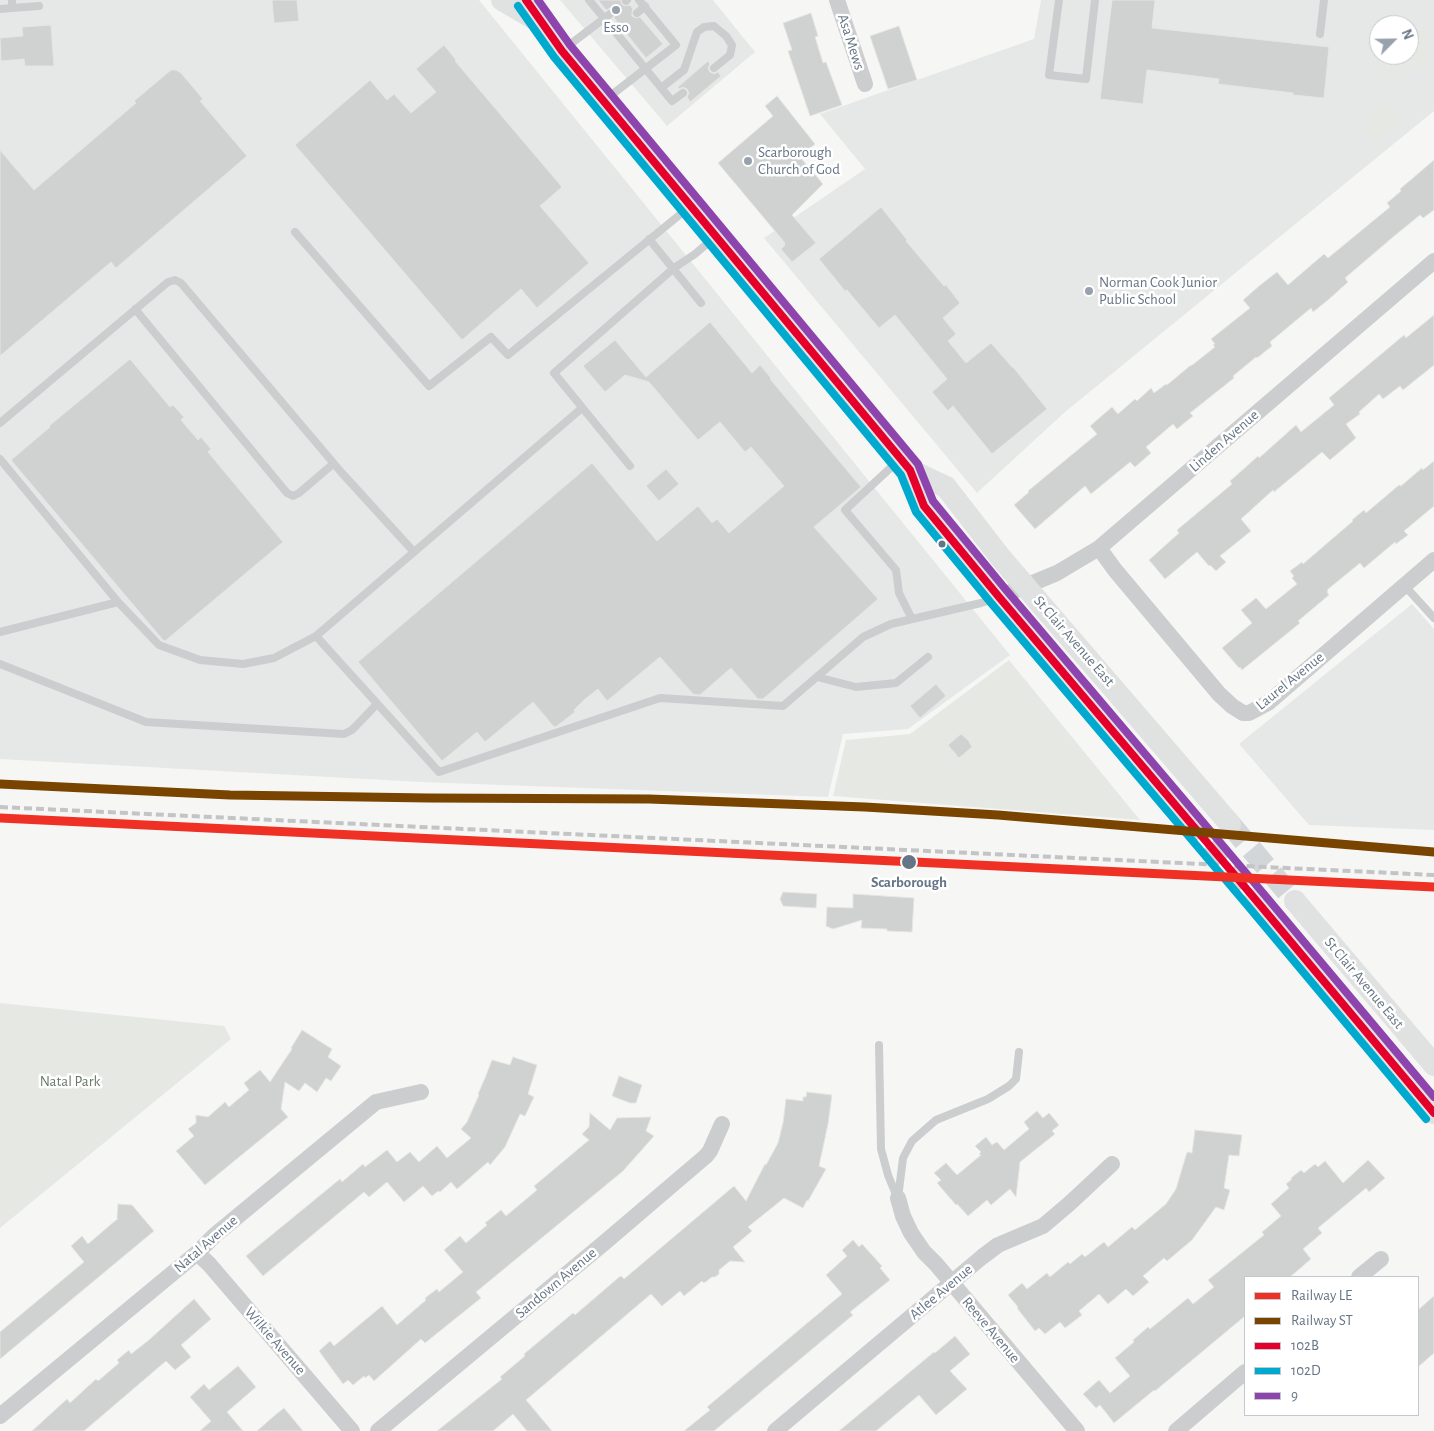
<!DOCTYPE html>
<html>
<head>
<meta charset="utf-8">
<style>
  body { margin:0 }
  #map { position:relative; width:1434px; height:1431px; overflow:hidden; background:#f6f6f5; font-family:"Alegreya Sans",sans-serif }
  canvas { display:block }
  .legend { position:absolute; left:1244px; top:1276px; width:175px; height:140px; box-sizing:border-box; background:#fff; border:1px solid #c2c8ce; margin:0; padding:6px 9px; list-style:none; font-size:15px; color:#667585 }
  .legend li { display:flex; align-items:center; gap:10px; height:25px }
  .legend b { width:25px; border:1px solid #c2c8ce }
  .north { position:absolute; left:1369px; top:15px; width:50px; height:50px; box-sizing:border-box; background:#fff; border:1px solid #c2c8ce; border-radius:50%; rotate:67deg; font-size:14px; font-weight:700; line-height:20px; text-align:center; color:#667585 }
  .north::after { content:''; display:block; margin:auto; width:18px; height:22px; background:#98a2ac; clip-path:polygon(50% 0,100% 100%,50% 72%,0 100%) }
</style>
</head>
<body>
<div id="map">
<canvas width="1434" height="1431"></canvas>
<ul class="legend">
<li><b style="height:6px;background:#ee3124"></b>Railway LE</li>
<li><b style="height:6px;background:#794400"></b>Railway ST</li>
<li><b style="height:6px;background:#e4002b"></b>102B</li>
<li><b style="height:6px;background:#00a9ce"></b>102D</li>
<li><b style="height:6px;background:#8e44ad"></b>9</li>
</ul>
<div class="north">N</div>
</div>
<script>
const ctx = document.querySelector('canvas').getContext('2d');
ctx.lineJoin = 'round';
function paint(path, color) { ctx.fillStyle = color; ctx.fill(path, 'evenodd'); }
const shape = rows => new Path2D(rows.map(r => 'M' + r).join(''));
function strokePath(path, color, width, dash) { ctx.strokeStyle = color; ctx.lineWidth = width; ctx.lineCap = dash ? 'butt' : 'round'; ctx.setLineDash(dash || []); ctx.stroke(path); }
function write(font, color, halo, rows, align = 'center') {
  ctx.font = font + ' "Alegreya Sans",sans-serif'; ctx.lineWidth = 5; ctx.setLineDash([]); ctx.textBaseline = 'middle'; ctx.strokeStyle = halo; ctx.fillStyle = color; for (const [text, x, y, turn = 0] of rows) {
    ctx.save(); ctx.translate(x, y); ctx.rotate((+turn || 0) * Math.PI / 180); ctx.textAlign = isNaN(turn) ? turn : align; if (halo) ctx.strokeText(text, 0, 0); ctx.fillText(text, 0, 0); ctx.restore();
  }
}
const built = shape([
  [0,0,479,0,1010,655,908,729,843,734,828,797,421,782,0,759],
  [560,0,713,0,755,52,667,126],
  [1041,0,1434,0,1434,111,1065,412,977,493,764,238,865,169,820,114,1034,39],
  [1379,25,1409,25,1409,55,1379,55],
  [1412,604,1434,629,1434,830,1309,825,1239,744]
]);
const green = shape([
  [1420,35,1430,43,1431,53,1396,82,1386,84,1373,66,1376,59,1385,55,1409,55,1409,37,1410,36],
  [1380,106,1395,107,1400,117,1388,127,1386,133,1382,137,1371,135,1366,132,1364,126,1370,121,1372,112],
  [1009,660,1140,820,833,796,846,740,910,734],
  [0,1003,224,1026,231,1039,0,1228]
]);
const building = shape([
  [272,0,297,0,299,21,274,23,272,0],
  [598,0,621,0,621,3,624,6,630,5,633,9,632,12,632,16,636,18,640,17,663,44,646,58,614,18,616,14,614,10,610,8,606,10,598,0],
  [1112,0,1155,0,1152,28,1329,47,1324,98,1293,95,1293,93,1218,84,1219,79,1147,70,1143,104,1100,99,1112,0],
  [811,13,818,36,815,37,823,63,826,62,842,105,810,116,788,51,792,50,783,23,811,13],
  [51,25,54,66,25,66,24,59,1,61,0,38,23,36,22,27,51,25],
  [899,26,917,80,888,89,870,36,899,26],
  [444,45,456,60,455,61,562,187,540,206,589,263,537,308,521,289,462,340,295,145,370,80,387,100,394,94,411,113,436,92,416,69,444,45],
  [708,61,710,64,708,68,710,72,714,74,718,72,721,76,690,102,687,97,689,93,687,89,683,87,679,89,678,87,708,61],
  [171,70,176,70,181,73,203,99,200,101,247,156,116,268,111,262,0,356,0,150,34,190,136,103,134,101,171,70],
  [777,96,815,144,800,157,823,184,792,215,816,243,792,262,781,249,785,245,784,244,785,243,718,163,773,116,765,106,777,96],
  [1434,160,1434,210,1423,218,1420,215,1393,237,1345,278,1348,282,1328,300,1313,312,1311,308,1270,342,1272,346,1257,358,1256,357,1233,376,1234,378,1190,413,1193,416,1177,429,1173,424,1146,447,1151,453,1135,467,1130,462,1091,494,1085,486,1035,529,1014,505,1029,492,1028,491,1097,434,1090,426,1112,407,1118,414,1135,399,1137,401,1151,388,1154,393,1166,384,1167,385,1191,365,1191,366,1215,347,1213,345,1215,344,1211,339,1250,308,1243,300,1259,286,1277,272,1288,285,1324,254,1328,258,1390,207,1387,203,1401,191,1400,189,1434,160],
  [881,207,907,240,906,241,944,286,946,285,960,303,943,318,956,334,948,341,966,363,991,343,1012,367,1013,367,1047,409,992,454,953,406,948,411,932,392,947,379,895,315,879,328,847,290,845,291,819,259,881,207],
  [1434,315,1434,365,1403,390,1400,386,1383,399,1379,394,1359,412,1360,414,1346,424,1356,438,1330,460,1322,452,1274,492,1273,490,1241,519,1251,531,1220,556,1226,562,1216,571,1210,565,1209,566,1197,552,1165,579,1149,560,1179,533,1177,530,1232,484,1230,481,1247,466,1258,456,1259,458,1296,425,1301,432,1334,405,1329,398,1404,335,1406,338,1434,315],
  [710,322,752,373,760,365,771,378,770,379,861,487,814,527,878,599,763,699,758,699,731,668,700,695,693,694,660,657,607,701,598,689,584,700,574,710,575,712,557,726,554,727,533,702,485,742,477,732,442,761,358,662,592,463,657,541,698,506,712,523,717,519,729,533,784,486,751,447,745,452,720,422,698,440,649,382,625,375,605,392,583,366,615,340,646,377,710,322],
  [130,359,170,407,173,405,184,417,181,420,198,440,201,437,211,449,208,452,283,542,165,641,163,640,11,460,50,427,49,426,130,359],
  [1434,461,1434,506,1404,531,1408,535,1396,544,1395,542,1364,568,1360,563,1327,590,1328,591,1327,592,1329,595,1298,621,1300,623,1242,670,1240,667,1239,668,1222,648,1252,623,1241,610,1256,598,1266,609,1297,584,1292,578,1294,576,1290,571,1302,562,1303,564,1353,521,1352,520,1364,510,1366,513,1399,485,1401,486,1422,468,1423,470,1434,461],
  [666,469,679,484,659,501,646,486,666,469],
  [936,684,946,696,920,718,910,706,936,684],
  [961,734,968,740,972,747,959,758,948,745,961,734],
  [783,892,817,894,816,908,783,906,780,899,783,892],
  [853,894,914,898,912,932,887,931,887,929,861,928,862,920,833,929,826,926,827,907,853,908,853,894],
  [302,1030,332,1049,328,1057,341,1066,331,1081,326,1078,317,1092,305,1083,299,1091,285,1082,281,1109,288,1117,205,1185,176,1151,194,1136,188,1129,196,1123,196,1115,208,1117,225,1102,229,1107,249,1090,244,1083,260,1070,270,1082,292,1049,291,1048,302,1030],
  [513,1057,537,1065,528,1094,534,1097,525,1116,520,1114,505,1147,490,1165,488,1162,457,1189,451,1182,440,1192,438,1191,432,1196,423,1186,404,1202,387,1182,369,1197,364,1192,263,1276,246,1256,340,1179,342,1182,363,1164,365,1167,387,1150,397,1162,410,1152,419,1162,437,1146,447,1158,471,1138,461,1129,467,1122,479,1095,478,1094,485,1078,492,1060,510,1065,513,1057],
  [619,1076,642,1085,636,1103,630,1103,612,1096,619,1076],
  [807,1092,832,1095,828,1124,819,1166,826,1169,808,1201,807,1200,803,1208,784,1198,748,1227,752,1231,733,1247,745,1262,730,1261,719,1270,719,1274,715,1277,712,1277,704,1283,702,1281,684,1296,680,1291,662,1306,651,1294,526,1400,552,1431,527,1431,513,1414,493,1431,437,1431,502,1379,500,1377,525,1356,524,1354,573,1313,575,1315,618,1278,621,1276,624,1279,734,1186,746,1201,765,1164,766,1165,778,1143,783,1123,786,1099,803,1101,803,1097,806,1097,807,1092],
  [1037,1111,1043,1118,1049,1113,1059,1125,1052,1131,1055,1134,1020,1162,1016,1197,1010,1189,991,1205,987,1200,968,1216,957,1204,956,1205,937,1183,941,1180,934,1173,946,1163,957,1175,981,1155,979,1154,981,1152,975,1146,986,1137,992,1145,997,1142,1004,1150,1029,1129,1024,1122,1037,1111],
  [590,1113,610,1130,617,1118,651,1117,646,1131,654,1136,623,1171,476,1292,481,1298,425,1343,421,1339,374,1381,369,1375,365,1378,364,1376,353,1385,348,1380,343,1384,319,1351,330,1341,334,1346,382,1306,397,1325,426,1300,425,1298,437,1289,439,1292,463,1272,444,1250,460,1236,466,1243,487,1225,485,1223,501,1210,506,1216,537,1190,534,1186,589,1140,582,1134,589,1127,590,1113],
  [1195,1130,1242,1135,1239,1156,1229,1155,1224,1188,1230,1190,1224,1210,1216,1207,1192,1240,1167,1261,1164,1258,1143,1276,1149,1282,1133,1296,1126,1289,1108,1304,1099,1294,1079,1311,1082,1315,1065,1328,1060,1322,1045,1334,1039,1328,1035,1331,1017,1308,1018,1307,1008,1295,1022,1283,1027,1289,1047,1273,1050,1277,1068,1262,1070,1264,1082,1254,1085,1257,1104,1242,1108,1247,1132,1227,1135,1230,1166,1204,1176,1189,1187,1152,1192,1153,1195,1130],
  [1368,1160,1385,1178,1369,1192,1366,1188,1318,1228,1322,1233,1303,1249,1311,1259,1290,1277,1245,1277,1245,1316,1155,1391,1154,1390,1114,1423,1100,1405,1096,1408,1083,1394,1099,1380,1110,1393,1130,1376,1115,1358,1134,1342,1133,1340,1148,1327,1150,1329,1188,1298,1193,1304,1214,1287,1208,1280,1264,1235,1262,1232,1281,1216,1271,1204,1289,1188,1286,1184,1292,1179,1291,1178,1301,1170,1304,1173,1315,1164,1318,1167,1325,1161,1343,1183,1368,1160],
  [118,1204,132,1205,154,1231,0,1359,0,1332,84,1262,71,1246,82,1236,88,1244,116,1220,118,1219,117,1218,118,1204],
  [853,1240,859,1247,862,1244,882,1266,880,1268,890,1280,850,1312,853,1315,714,1431,684,1431,710,1410,707,1407,842,1294,826,1275,847,1256,842,1250,853,1240],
  [1434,1296,1434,1353,1418,1367,1418,1310,1434,1296],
  [194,1299,211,1319,181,1345,191,1357,175,1370,166,1361,84,1431,32,1431,67,1399,70,1403,96,1379,98,1381,119,1363,117,1360,129,1350,131,1354,149,1340,194,1299],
  [955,1336,970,1354,950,1371,967,1389,936,1415,919,1395,876,1431,839,1431,934,1352,935,1353,955,1336],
  [238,1366,256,1387,227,1412,243,1431,200,1431,211,1421,190,1397,204,1384,209,1390,238,1366],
  [284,1408,303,1431,257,1431,274,1416,284,1408]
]);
const secondaryTunnel = shape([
  [1187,820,1255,899],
  [1230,824,1295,901]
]);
const service = shape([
  [589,0,672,101,683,93],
  [1059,0,1049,75,1086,79,1095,0],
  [626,1,627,0],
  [12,8,39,6],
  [0,9,12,8,12,0],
  [637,13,645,6],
  [1320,34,1324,0],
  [564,49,610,14],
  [661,88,684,70,697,32,704,27,714,26,726,36,732,45,730,55,714,68],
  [605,100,676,45,639,0],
  [295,232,429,386,491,337,508,355,688,208],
  [649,239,701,303],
  [135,309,287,493,293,496,299,493,333,464],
  [582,408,316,636,439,772,660,698,783,706,863,637,891,624,981,603,997,598],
  [0,423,168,282,175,280,181,283,341,472,414,552],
  [0,459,118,602],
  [899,460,845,510,896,570,899,593,912,619],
  [630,466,554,373,674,268,695,254,715,237],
  [1404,585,1434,618],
  [0,632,118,602,159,645,200,660,243,664,274,658,316,636],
  [0,664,146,722,344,734,352,730,377,704],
  [817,677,856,687,896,683,928,657],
  [879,1045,881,1149,888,1175,897,1197],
  [898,1198,903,1158,912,1141,936,1120,988,1099,1009,1086,1016,1079,1019,1052]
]);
const minor = shape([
  [837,0,865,84],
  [1099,548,1115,570,1219,694,1232,706,1243,713,1249,713,1268,703,1434,560],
  [999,597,1057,573,1099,548,1434,261],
  [898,1198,903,1216,911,1233,924,1252,936,1264,1077,1431],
  [197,1253,209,1264,352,1431],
  [1359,1277,1381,1259],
  [0,1416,197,1253,215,1235,376,1102,421,1092],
  [378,1431,604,1243,706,1156,710,1151,722,1124],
  [775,1431,982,1257,998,1245,1043,1226,1069,1204,1112,1164],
  [1176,1431,1245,1372]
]);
const secondary = shape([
  [502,0,538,21],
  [526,0,540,21,562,51,910,470,924,506,999,597,1187,820],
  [910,470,946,487,1001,558,1230,824],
  [1255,899,1434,1113],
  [1295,901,1434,1065]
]);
const rail = shape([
  [0,807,1434,875]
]);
const bus1 = shape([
  [526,0,562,51,910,470,924,506,999,597,1255,899,1434,1113]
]);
const bus2 = shape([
  [518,6,554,57,901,475,916,512,991,603,1247,905,1426,1119]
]);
const bus3 = shape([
  [538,0,570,45,918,464,933,501,1007,591,1263,893,1434,1097]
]);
const rail1 = shape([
  [0,818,1434,887]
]);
const rail2 = shape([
  [0,784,230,795,429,798,649,799,865,807,998,815,1434,852]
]);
const markers = [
  [616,10,5,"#98a2ac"],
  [748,161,5,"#98a2ac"],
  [1089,291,5,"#98a2ac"],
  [942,544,4.5,"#667585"],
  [909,862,8,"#667585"]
];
const poiNames = [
  ["Esso",616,27,"center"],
  ["Scarborough",758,152],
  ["Church of God",758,169],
  ["Norman Cook Junior",1099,282],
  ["Public School",1099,299]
];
const streetNames = [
  ["Asa Mews",851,42,72],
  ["Linden Avenue",1224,441,-41],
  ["St Clair Avenue East",1074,641,49],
  ["Laurel Avenue",1290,681,-39],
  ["St Clair Avenue East",1364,983,50],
  ["Natal Avenue",206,1244,-41],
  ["Sandown Avenue",556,1283,-40],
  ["Atlee Avenue",941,1292,-40],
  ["Reeve Avenue",991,1330,50],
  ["Wilkie Avenue",275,1341,49]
];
const stopNames = [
  ["Scarborough",909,882]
];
const parkNames = [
  ["Natal Park",70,1081]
];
paint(built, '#e6e8e7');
paint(green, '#e6e9e3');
paint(building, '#d0d1d1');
strokePath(building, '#e5e5e4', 1);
strokePath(secondaryTunnel, '#d2d6d9', 22, [22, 11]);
strokePath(service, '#cccdce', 8);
strokePath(minor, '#cccdce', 16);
strokePath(secondary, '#e0e1e1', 22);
strokePath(rail, '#c2c4c5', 4, [8, 4]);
strokePath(bus1, '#e4002b', 8);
strokePath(bus2, '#00a9ce', 8);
strokePath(bus3, '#8e44ad', 8);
strokePath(rail1, '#ee3124', 9);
strokePath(rail2, '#794400', 9);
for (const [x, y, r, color] of markers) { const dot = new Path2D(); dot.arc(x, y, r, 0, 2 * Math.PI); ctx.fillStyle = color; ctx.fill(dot); strokePath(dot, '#fff', 2); }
write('15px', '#667585', '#fff', poiNames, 'left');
write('15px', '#667585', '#fff', streetNames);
write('bold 15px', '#667585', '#fff', stopNames);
write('15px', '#687c65', '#fff', parkNames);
</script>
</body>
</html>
